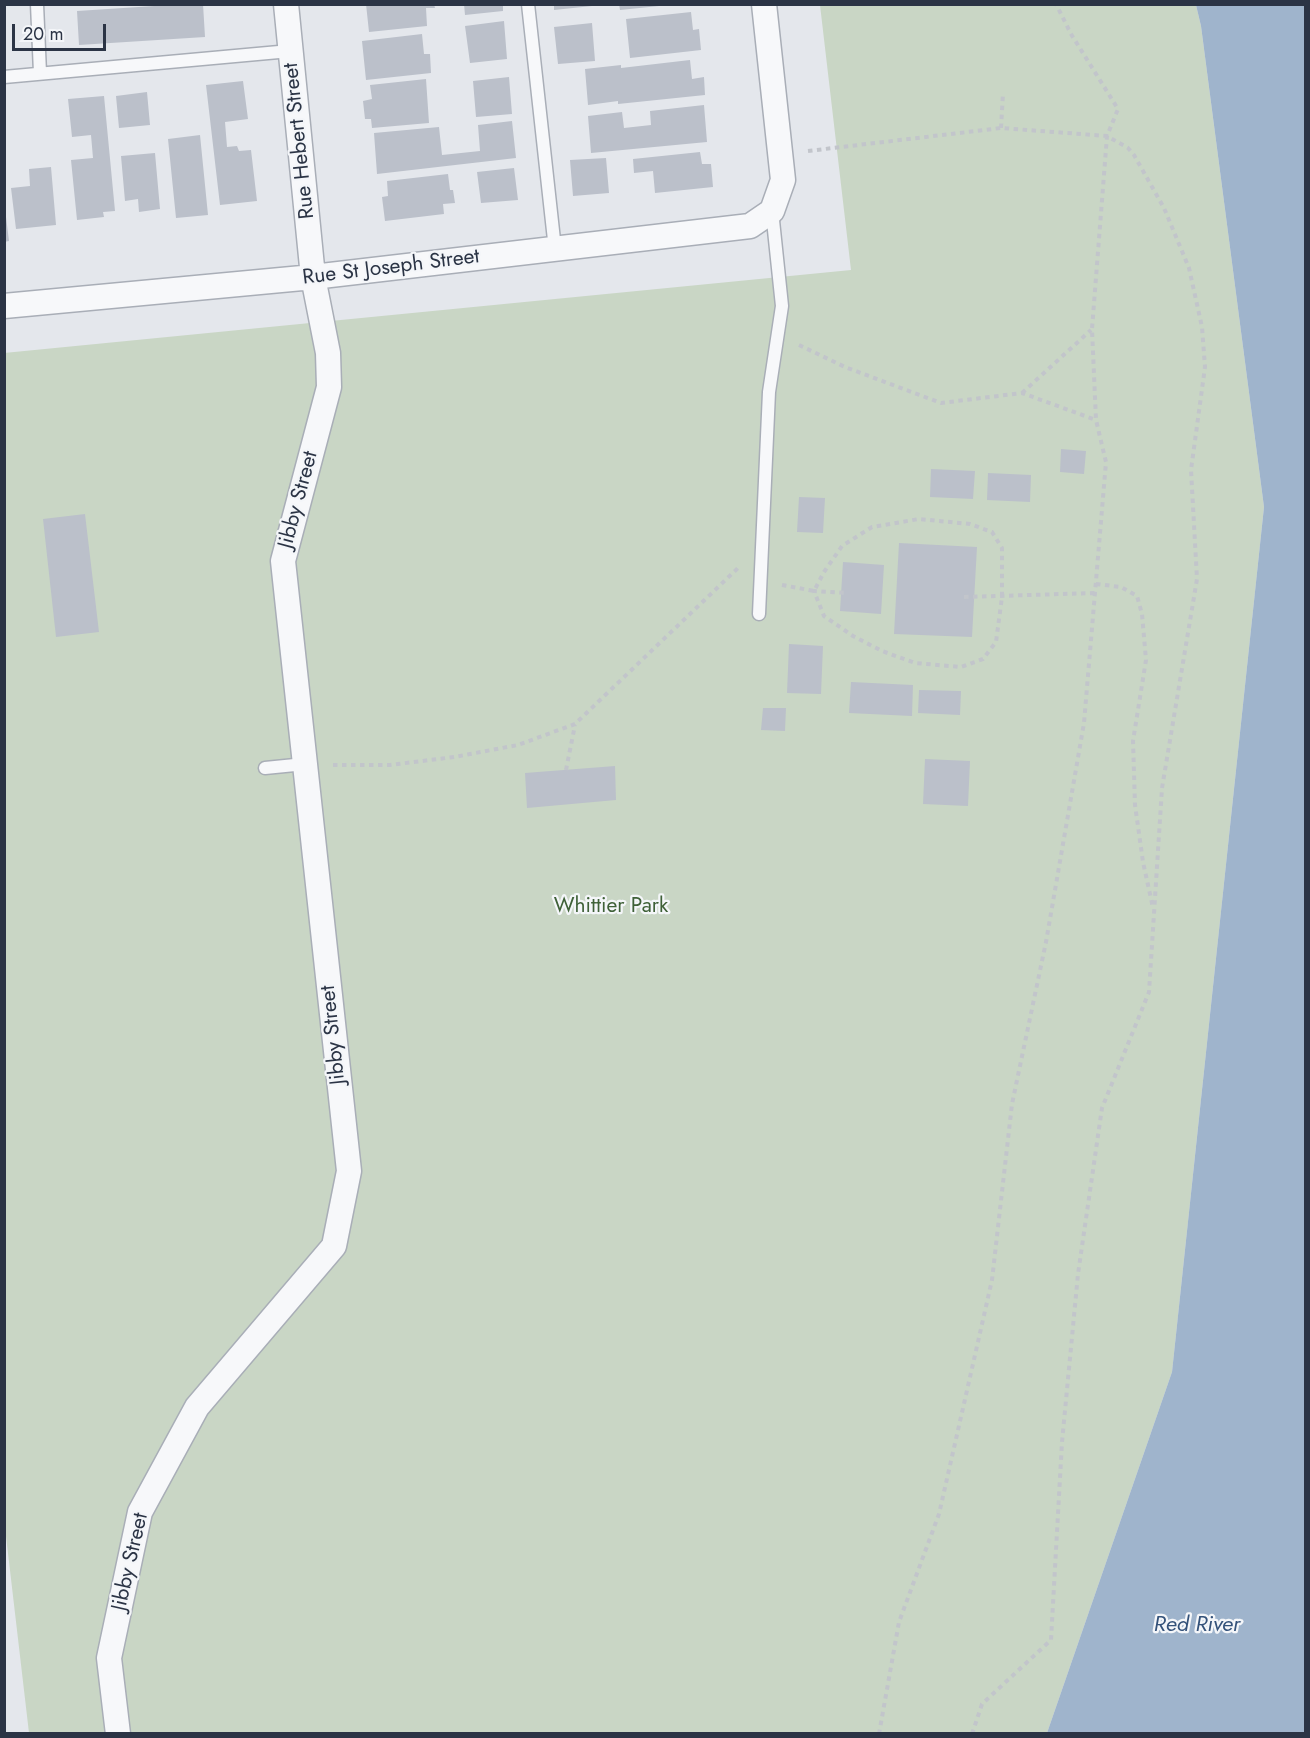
<!DOCTYPE html>
<html>
<head>
<meta charset="utf-8">
<style>
  body { margin:0 }
  #map { position:relative; width:1310px; height:1738px; overflow:hidden; background:#e4e7ec; font-family:Jost,sans-serif }
  canvas { display:block }
  .frame { position:absolute; inset:0; border:6px solid #2b3445; pointer-events:none }
  .scale { position:absolute; left:12px; top:24px; width:94px; height:27px; box-sizing:border-box; border:3px solid #2b3445; border-top:0; padding-left:8px; font-size:18px; line-height:21px; white-space:nowrap; color:#2b3445; -webkit-text-stroke:4px #f4f6f9; paint-order:stroke }
</style>
</head>
<body>
<div id="map">
<canvas width="1310" height="1738"></canvas>
<div class="frame"></div>
<div class="scale">20 m</div>
</div>
<script>
const ctx = document.querySelector('canvas').getContext('2d');
ctx.lineJoin = 'round';
function paint(path, color) { ctx.fillStyle = color; ctx.fill(path, 'evenodd'); }
const shape = rows => new Path2D(rows.map(r => 'M' + r).join(''));
function strokePath(path, color, width, dash) { ctx.strokeStyle = color; ctx.lineWidth = width; ctx.lineCap = dash ? 'butt' : 'round'; ctx.setLineDash(dash || []); ctx.stroke(path); }
function write(font, color, halo, rows, align = 'center') {
  ctx.font = font + ' Jost,sans-serif'; ctx.lineWidth = 4.5; ctx.setLineDash([]); ctx.textBaseline = 'middle'; ctx.strokeStyle = halo; ctx.fillStyle = color; for (const [text, x, y, turn = 0] of rows) {
    ctx.save(); ctx.translate(x, y); ctx.rotate((+turn || 0) * Math.PI / 180); ctx.textAlign = isNaN(turn) ? turn : align; if (halo) ctx.strokeText(text, 0, 0); ctx.fillText(text, 0, 0); ctx.restore();
  }
}
const green = shape([
  [820,5,1196,5,1201,26,1264,507,1172,1372,1047,1733,29,1733,4,1519,4,353,851,270]
]);
const water = shape([
  [1196,5,1305,5,1305,1733,1047,1733,1172,1372,1264,507,1201,26]
]);
const building = shape([
  [185,4,203,4,205,37,79,45,77,11],
  [366,4,434,4,435,8,426,8,427,26,369,32],
  [464,4,503,4,503,11,465,15],
  [554,4,591,4,592,6,554,10],
  [619,4,659,4,659,6,620,10],
  [691,12,693,30,699,29,701,50,630,58,626,19],
  [504,21,507,59,470,63,465,26],
  [592,23,595,61,558,64,554,27],
  [422,34,424,54,430,54,431,73,366,80,362,41],
  [690,60,692,79,704,77,705,95,618,104,618,101,588,105,585,69,621,65,621,68],
  [509,77,512,114,476,117,473,81],
  [426,79,429,123,372,128,371,119,365,119,363,101,372,99,370,85],
  [243,81,248,119,225,122,227,147,237,146,239,151,251,150,257,201,220,205,206,85],
  [147,92,150,125,119,128,116,96],
  [104,96,115,211,103,212,104,217,77,220,71,160,93,158,91,135,72,137,68,99],
  [704,105,707,142,591,153,588,116,622,112,624,128,651,125,650,111],
  [512,121,516,158,377,174,374,133,439,127,442,155,480,151,478,125],
  [200,135,208,215,176,218,168,139],
  [700,152,702,164,711,164,713,187,655,193,653,171,634,173,633,159],
  [155,153,160,209,139,212,138,199,125,201,121,156],
  [606,158,609,193,573,196,570,160],
  [51,167,56,225,16,229,11,188,30,186,29,169],
  [514,168,518,200,481,203,477,172],
  [448,174,450,190,453,190,455,203,443,204,444,214,385,221,382,197,388,196,387,181],
  [4,217,6,217,9,241,4,242],
  [1061,449,1086,451,1084,474,1060,472],
  [931,469,975,471,973,499,930,497],
  [988,473,1031,475,1030,502,987,500],
  [799,497,825,498,823,533,797,532],
  [85,514,99,632,56,637,43,519],
  [899,543,977,547,972,637,894,634],
  [843,562,884,565,881,614,840,611],
  [789,644,823,646,821,694,787,693],
  [851,682,913,685,912,716,849,713],
  [919,690,961,691,960,715,918,713],
  [763,708,786,708,785,731,761,730],
  [925,759,970,761,968,806,923,804],
  [615,766,616,800,527,808,525,773]
]);
const path = shape([
  [1001,128,1003,93],
  [808,151,1001,128,1107,136,1128,148,1134,155,1164,208,1189,268,1202,327,1205,367,1191,470,1197,579,1162,788,1149,992,1102,1108,1078,1274,1062,1442,1051,1640,982,1704,972,1734],
  [799,345,845,367,941,403,1022,393,1096,420],
  [1022,393,1091,330],
  [1096,584,1121,587,1137,596,1142,614,1146,660,1133,741,1135,805,1143,862,1153,908],
  [782,585,814,591,824,572,842,546,872,527,919,519,970,524,992,532,1002,548,1002,597,996,642,983,659,961,667,915,663,882,651,853,636,824,616,814,591,846,593],
  [964,597,1095,593],
  [333,765,390,765,454,757,518,745,575,724,738,568],
  [566,770,575,725],
  [879,1734,899,1622,939,1514,992,1280,1012,1104,1046,942,1084,723,1106,462,1096,420,1092,329,1107,136,1118,109,1071,34,1056,4]
]);
const service = shape([
  [37,4,40,73],
  [528,4,555,249],
  [4,77,290,51],
  [759,614,769,392,782,306,772,211],
  [265,768,305,764]
]);
const minor = shape([
  [4,306,313,277,750,226,772,211,783,180,764,4],
  [118,1734,109,1658,140,1512,197,1407,334,1246,349,1171,283,561,329,387,328,353,313,277,286,4]
]);
const streetNames = [
  ["Rue Hebert Street",300,141,-96],
  ["Rue St Joseph Street",391,268,-7],
  ["Jibby Street",299,500,-75],
  ["Jibby Street",334,1035,-96],
  ["Jibby Street",131,1562,-77]
];
const parkNames = [
  ["Whittier Park",611,907]
];
const waterNames = [
  ["Red River",1197,1626]
];
paint(green, '#c9d6c5');
paint(water, '#9fb4cc');
paint(building, '#bbc0ca');
strokePath(service, '#a9aeb7', 15);
strokePath(minor, '#a9aeb7', 27);
strokePath(path, '#c2c5cb', 4, [4.5, 4.5]);
strokePath(service, '#f7f8fa', 12);
strokePath(minor, '#f7f8fa', 24);
write('21px', '#2b3445', '#f4f6f9', streetNames);
write('21px', '#3f6138', '#f4f6f9', parkNames);
write('italic 22px', '#34527a', '#f4f6f9', waterNames);
</script>
</body>
</html>
